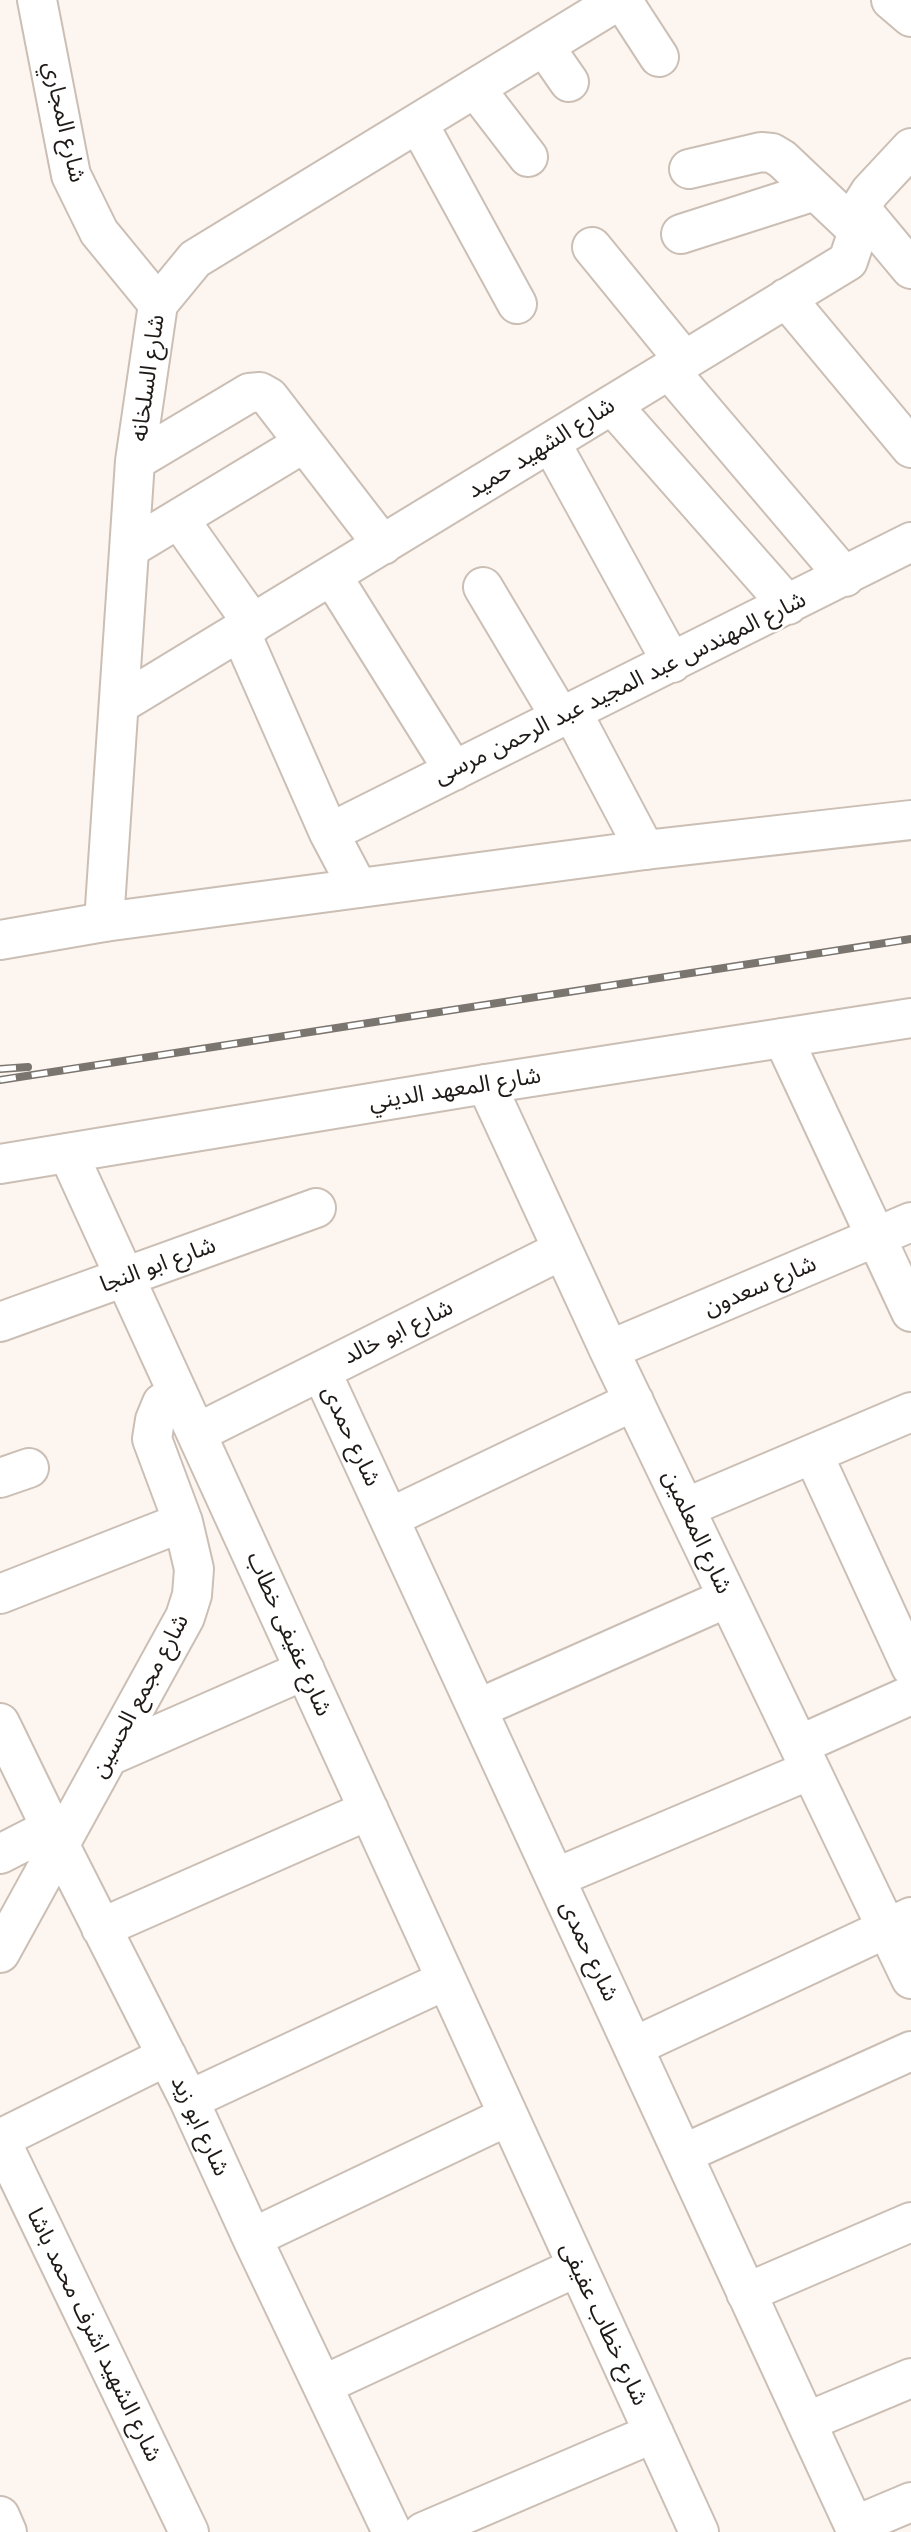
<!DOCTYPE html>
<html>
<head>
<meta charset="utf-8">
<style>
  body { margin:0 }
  canvas { display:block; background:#fdf5ef }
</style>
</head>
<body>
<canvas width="911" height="2532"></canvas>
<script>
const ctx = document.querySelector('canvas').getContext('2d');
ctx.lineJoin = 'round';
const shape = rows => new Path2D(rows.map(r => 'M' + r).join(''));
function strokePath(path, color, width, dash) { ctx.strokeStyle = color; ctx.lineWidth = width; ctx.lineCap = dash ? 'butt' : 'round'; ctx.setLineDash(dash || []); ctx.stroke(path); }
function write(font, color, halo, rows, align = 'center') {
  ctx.font = font + ' Inter,"Noto Sans Arabic",sans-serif'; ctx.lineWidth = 5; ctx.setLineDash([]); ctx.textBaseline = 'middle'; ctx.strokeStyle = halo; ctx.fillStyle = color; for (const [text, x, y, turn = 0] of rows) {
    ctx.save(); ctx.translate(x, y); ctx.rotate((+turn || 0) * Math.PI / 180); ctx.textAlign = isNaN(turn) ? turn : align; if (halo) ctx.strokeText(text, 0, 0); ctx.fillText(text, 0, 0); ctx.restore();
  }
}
const minor = shape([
  [37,0,71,175,99,232,158,304],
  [622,0,659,57],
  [891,0,911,17],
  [544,46,569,82],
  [475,88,528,157],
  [418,123,517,304],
  [689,169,761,152,772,153,782,159,858,231],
  [860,208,911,269],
  [681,234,815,191],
  [592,247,685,361],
  [786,298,911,448],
  [669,370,845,577],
  [612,405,788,605],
  [551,443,672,663],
  [135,461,249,393,260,392,269,397,383,545],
  [179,519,253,624],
  [130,548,304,443],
  [332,576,454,771],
  [483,587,561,718],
  [240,631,329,833,358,888],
  [120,704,848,261,858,231,860,208,870,192,911,148],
  [572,712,645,850],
  [329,833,911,542],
  [104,922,135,461,158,304,195,259,619,0],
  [783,1038,911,1312],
  [486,1084,609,1350,911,1979],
  [68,1153,699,2532],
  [0,1322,316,1208],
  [609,1350,911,1222],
  [321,1371,857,2532],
  [197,1433,562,1250],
  [813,1454,911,1667],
  [0,1478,29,1468],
  [685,1508,911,1412],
  [389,1518,634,1401],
  [0,1594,183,1522],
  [477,1709,727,1598],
  [0,1723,51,1828,189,2100,252,2238,392,2532],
  [799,1745,911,1695],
  [109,1756,305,1670],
  [0,1854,51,1828],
  [555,1878,810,1770],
  [101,1928,369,1810],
  [0,1953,185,1617,192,1595,194,1569,183,1522,152,1439,155,1420,162,1403,178,1393],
  [633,2047,911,1917],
  [189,2100,446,1980],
  [0,2139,189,2532],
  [0,2139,167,2056],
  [683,2154,911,2051],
  [252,2238,508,2116],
  [746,2293,911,2222],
  [323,2385,577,2267],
  [806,2422,911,2378],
  [0,2516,7,2532],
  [854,2526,911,2502],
  [423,2532,654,2433]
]);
const major = shape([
  [0,940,104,922,645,850,911,820],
  [0,1164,486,1084,911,1018]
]);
const rail = shape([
  [0,1069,28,1067],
  [0,1080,911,939]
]);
const streetNames = [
  ["شارع المجاري",64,122,77],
  ["شارع السلخانه",148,378,-82],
  ["شارع الشهيد حميد",541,448,-32],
  ["شارع المهندس عبد المجيد عبد الرحمن مرسى",620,688,-26],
  ["شارع المعهد الديني",455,1089,-9],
  ["شارع ابو النجا",158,1265,-20],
  ["شارع سعدون",760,1286,-23],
  ["شارع ابو خالد",398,1332,-26],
  ["شارع حمدى",351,1436,65],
  ["شارع المعلمين",697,1532,65],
  ["شارع عفيفى خطاب",289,1634,66],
  ["شارع مجمع الحسين",140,1696,-62],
  ["شارع حمدى",589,1951,65],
  ["شارع ابو زيد",200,2126,65],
  ["شارع خطاب عفيفى",604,2324,65],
  ["شارع الشهيد اشرف محمد باشا",94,2335,64]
];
strokePath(minor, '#cbbfb5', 42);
strokePath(major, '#cbbfb5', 42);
strokePath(minor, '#fff', 38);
strokePath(major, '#fff', 38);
strokePath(rail, '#7b7570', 8);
strokePath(rail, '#fff', 5, [16]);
write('23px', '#1f1a17', '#fff', streetNames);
</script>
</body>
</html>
